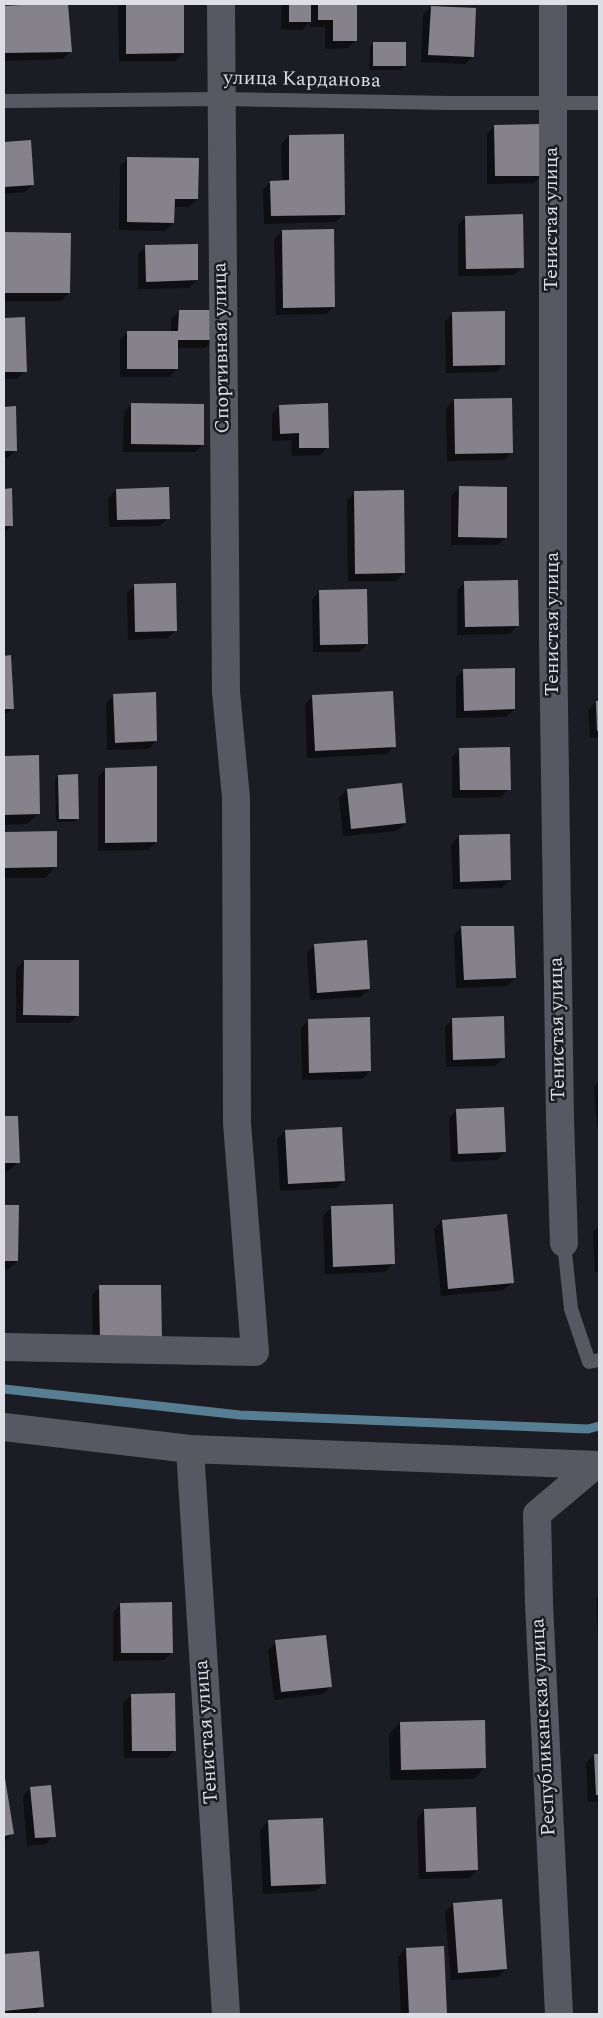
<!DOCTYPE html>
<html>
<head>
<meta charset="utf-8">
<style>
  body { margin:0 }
  #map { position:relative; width:603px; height:2018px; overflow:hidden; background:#1b1c24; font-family:Spectral,serif }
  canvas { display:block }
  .frame { position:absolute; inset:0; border:5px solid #dedfe4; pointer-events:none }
</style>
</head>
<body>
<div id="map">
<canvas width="603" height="2018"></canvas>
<div class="frame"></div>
</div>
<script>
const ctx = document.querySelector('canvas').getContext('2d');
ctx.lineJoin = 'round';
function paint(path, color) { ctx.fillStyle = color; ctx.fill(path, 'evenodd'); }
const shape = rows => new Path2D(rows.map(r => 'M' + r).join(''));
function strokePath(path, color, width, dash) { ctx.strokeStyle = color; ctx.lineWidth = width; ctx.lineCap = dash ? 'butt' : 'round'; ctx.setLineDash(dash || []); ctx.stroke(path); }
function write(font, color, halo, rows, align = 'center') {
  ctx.font = font + ' Spectral,serif'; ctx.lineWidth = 5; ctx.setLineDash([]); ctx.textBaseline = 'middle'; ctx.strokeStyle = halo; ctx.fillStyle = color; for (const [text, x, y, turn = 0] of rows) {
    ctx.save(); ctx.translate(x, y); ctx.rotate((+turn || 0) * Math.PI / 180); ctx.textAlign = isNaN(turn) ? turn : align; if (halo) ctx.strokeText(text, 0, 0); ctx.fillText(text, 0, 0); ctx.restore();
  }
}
const shadow = shape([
  [66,4,71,51,63,59,4,61,4,8],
  [122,4,183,4,183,53,175,61,119,61,118,8],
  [282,4,356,4,356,40,348,48,325,49,325,27,310,27,310,21,302,30,281,29],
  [431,7,473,56,465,64,421,62,423,15],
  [373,43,405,66,401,70,369,70,370,47],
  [495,126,542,175,534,183,487,184,487,134],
  [289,136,344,214,336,222,264,224,263,190,271,182,282,182,281,144],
  [30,142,33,184,25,192,4,194,4,143],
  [128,158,197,199,189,207,173,207,173,223,165,231,119,230,120,166],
  [466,217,522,267,514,275,458,276,458,225],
  [282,231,334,306,326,314,276,315,274,239],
  [4,234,69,293,61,301,4,301],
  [146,246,197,280,189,288,138,289,138,254],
  [179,311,213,340,205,348,177,348,177,369,169,377,120,377,120,340,128,332,171,332,171,319],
  [453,313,504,364,496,372,446,373,445,321],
  [4,319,24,319,25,371,17,379,4,379],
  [454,400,512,452,504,460,447,461,446,408],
  [132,404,203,444,195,452,123,452,124,412],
  [280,406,328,447,320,455,292,456,291,440,272,441,272,414],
  [4,408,15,408,16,450,8,458,4,458],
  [459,488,506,537,498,545,451,545,451,496],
  [4,490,11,490,12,525,4,533],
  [116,490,168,518,160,526,109,527,108,498],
  [355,492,404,573,396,581,348,581,347,500],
  [465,582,517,626,509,634,457,635,457,590],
  [135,585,176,630,168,638,128,640,127,593],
  [320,591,367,644,359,652,313,652,312,599],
  [4,657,10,657,12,708,4,716],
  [464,670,514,709,506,717,456,718,456,678],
  [114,695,156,741,148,749,107,750,106,703],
  [313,696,395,746,387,754,307,758,305,704],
  [596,702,599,702,599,737,590,738,588,710],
  [460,749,509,789,501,797,452,798,452,757],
  [38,757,39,813,27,824,4,825,4,758],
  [106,769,156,842,148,850,98,851,98,777],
  [58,776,78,818,74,822,56,822,55,780],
  [347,790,405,823,397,831,343,836,339,798],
  [55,832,56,866,45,878,4,878,4,833],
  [459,836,510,880,502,888,453,889,451,844],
  [462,927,515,978,507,986,456,988,454,935],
  [315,945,369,989,361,997,310,1000,307,953],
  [24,961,78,1015,70,1023,16,1023,16,969],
  [453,1019,503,1058,495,1066,446,1067,445,1027],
  [309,1020,370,1071,362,1079,302,1080,301,1028],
  [599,1082,599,1127,597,1128,594,1087],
  [457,1110,505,1152,497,1160,451,1162,449,1118],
  [4,1117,17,1117,18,1162,10,1170,4,1171],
  [285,1131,344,1180,336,1188,280,1191,277,1139],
  [599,1153,599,1200,598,1200,598,1154],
  [4,1206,17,1207,17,1261,9,1269,4,1269],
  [331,1208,393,1264,385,1272,325,1274,323,1216],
  [442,1221,512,1282,504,1290,441,1296,434,1229],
  [599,1226,599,1272,595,1272,593,1232],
  [100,1287,153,1349,93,1350,92,1295],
  [599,1595,599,1660,596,1598],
  [121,1604,172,1652,164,1660,113,1661,113,1612],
  [276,1642,331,1686,323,1694,274,1700,268,1650],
  [131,1695,175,1750,167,1758,124,1758,123,1703],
  [400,1723,485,1767,474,1779,390,1780,389,1734],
  [594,1755,599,1755,599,1802,588,1802,586,1763],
  [4,1780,13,1834,4,1842],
  [31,1788,54,1836,46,1844,27,1846,23,1796],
  [425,1810,477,1870,469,1878,419,1879,417,1818],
  [268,1822,324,1883,316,1891,263,1894,260,1830],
  [453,1904,506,1969,498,1977,451,1980,445,1912],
  [443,1947,446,2014,401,2014,398,1957,406,1949],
  [38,1952,43,2006,35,2014,4,2014,4,1956]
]);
const stream = shape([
  [4,1389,240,1415,588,1429,599,1426]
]);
const building = shape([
  [39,4,68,4,72,52,4,53,4,6],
  [126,4,184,4,184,53,126,54],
  [289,4,311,4,311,22,289,22],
  [318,4,357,4,357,41,333,41,333,20,318,20],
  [431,6,476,8,474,57,428,55],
  [373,42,406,42,406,66,373,66],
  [542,124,543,176,495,176,494,125],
  [344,134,345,215,271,216,270,181,289,180,289,135],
  [31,140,34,185,4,187,4,142],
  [127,157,199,158,198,199,175,199,174,223,127,222],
  [523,214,524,268,466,269,465,216],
  [334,229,335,307,283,308,282,230],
  [4,232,71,233,70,293,4,293],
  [198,244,198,280,146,282,145,245],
  [179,310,214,310,214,340,178,340,178,369,127,369,127,331,178,331],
  [505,311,505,365,453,366,452,312],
  [25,317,27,372,4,372,4,318],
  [512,398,513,453,455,454,454,399],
  [131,403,204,404,204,445,131,444],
  [328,403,329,448,299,448,299,433,280,434,279,405],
  [16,406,17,451,4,451,4,407],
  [459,486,507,487,507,538,458,537],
  [169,487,170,519,117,520,116,489],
  [12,488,13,526,4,526,4,489],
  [404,490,405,573,355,574,354,491],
  [518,580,519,626,465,627,464,581],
  [176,583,177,631,135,632,134,584],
  [367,589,368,644,320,645,319,590],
  [11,655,14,709,4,709,4,656],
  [515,668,515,709,464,711,463,669],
  [393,691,396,747,315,751,312,695],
  [156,692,157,741,115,743,113,694],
  [596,701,599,701,599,730,597,731],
  [510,747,511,790,460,790,459,748],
  [39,755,40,814,4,815,4,756],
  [157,766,157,842,105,843,105,768],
  [78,774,79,819,59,819,58,775],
  [402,783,406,823,351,829,347,789],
  [57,831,57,867,4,868,4,832],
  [510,834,511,880,460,882,459,835],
  [461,926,514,926,516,978,464,980],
  [367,940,370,989,317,993,314,944],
  [24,960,79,960,79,1016,23,1015],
  [504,1016,505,1058,453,1060,452,1018],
  [370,1017,371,1071,309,1073,308,1019],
  [504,1107,506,1152,458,1154,456,1109],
  [4,1116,18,1116,20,1163,4,1163],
  [342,1127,345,1181,288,1184,285,1130],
  [393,1204,395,1264,333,1267,331,1206],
  [4,1205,19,1205,18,1261,4,1261],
  [507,1214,514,1283,448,1289,442,1220],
  [99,1285,161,1285,162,1342,100,1342],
  [172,1602,173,1653,121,1653,120,1603],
  [326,1635,332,1687,281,1692,275,1640],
  [175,1693,176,1751,132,1751,131,1694],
  [485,1720,486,1768,401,1770,400,1722],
  [594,1754,599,1754,599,1795,596,1795],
  [5,1778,14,1834,4,1836,4,1779],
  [51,1785,56,1837,35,1838,30,1787],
  [476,1807,478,1870,426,1872,424,1809],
  [323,1818,326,1884,271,1886,268,1820],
  [502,1899,507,1969,458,1973,453,1903],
  [444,1946,447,2014,409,2014,406,1948],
  [39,1951,44,2007,4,2011,4,1954]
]);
const lane = shape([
  [4,101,220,99,450,103,599,103],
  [564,1243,571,1309,589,1362,599,1360]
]);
const street = shape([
  [553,4,553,639,560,1119,564,1243],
  [4,1347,255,1352,237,1123,236,798,226,692,221,4],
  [4,1427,190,1449,599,1465],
  [190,1449,226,2014],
  [559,2014,539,1604,537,1514,594,1466]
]);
const streetNames = [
  ["улица Карданова",302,81,1],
  ["Тенистая улица",553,219,-90],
  ["Спортивная улица",223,348,-91],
  ["Тенистая улица",554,624,-90],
  ["Тенистая улица",559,1029,-91],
  ["Республиканская улица",545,1727,-93],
  ["Тенистая улица",208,1732,-94]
];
paint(shadow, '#0007');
strokePath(stream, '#567d91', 9);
paint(building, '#85828c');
strokePath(lane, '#575962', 14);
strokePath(street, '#575962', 28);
write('20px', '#dedfe4', '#1b1c24', streetNames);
</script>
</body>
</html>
